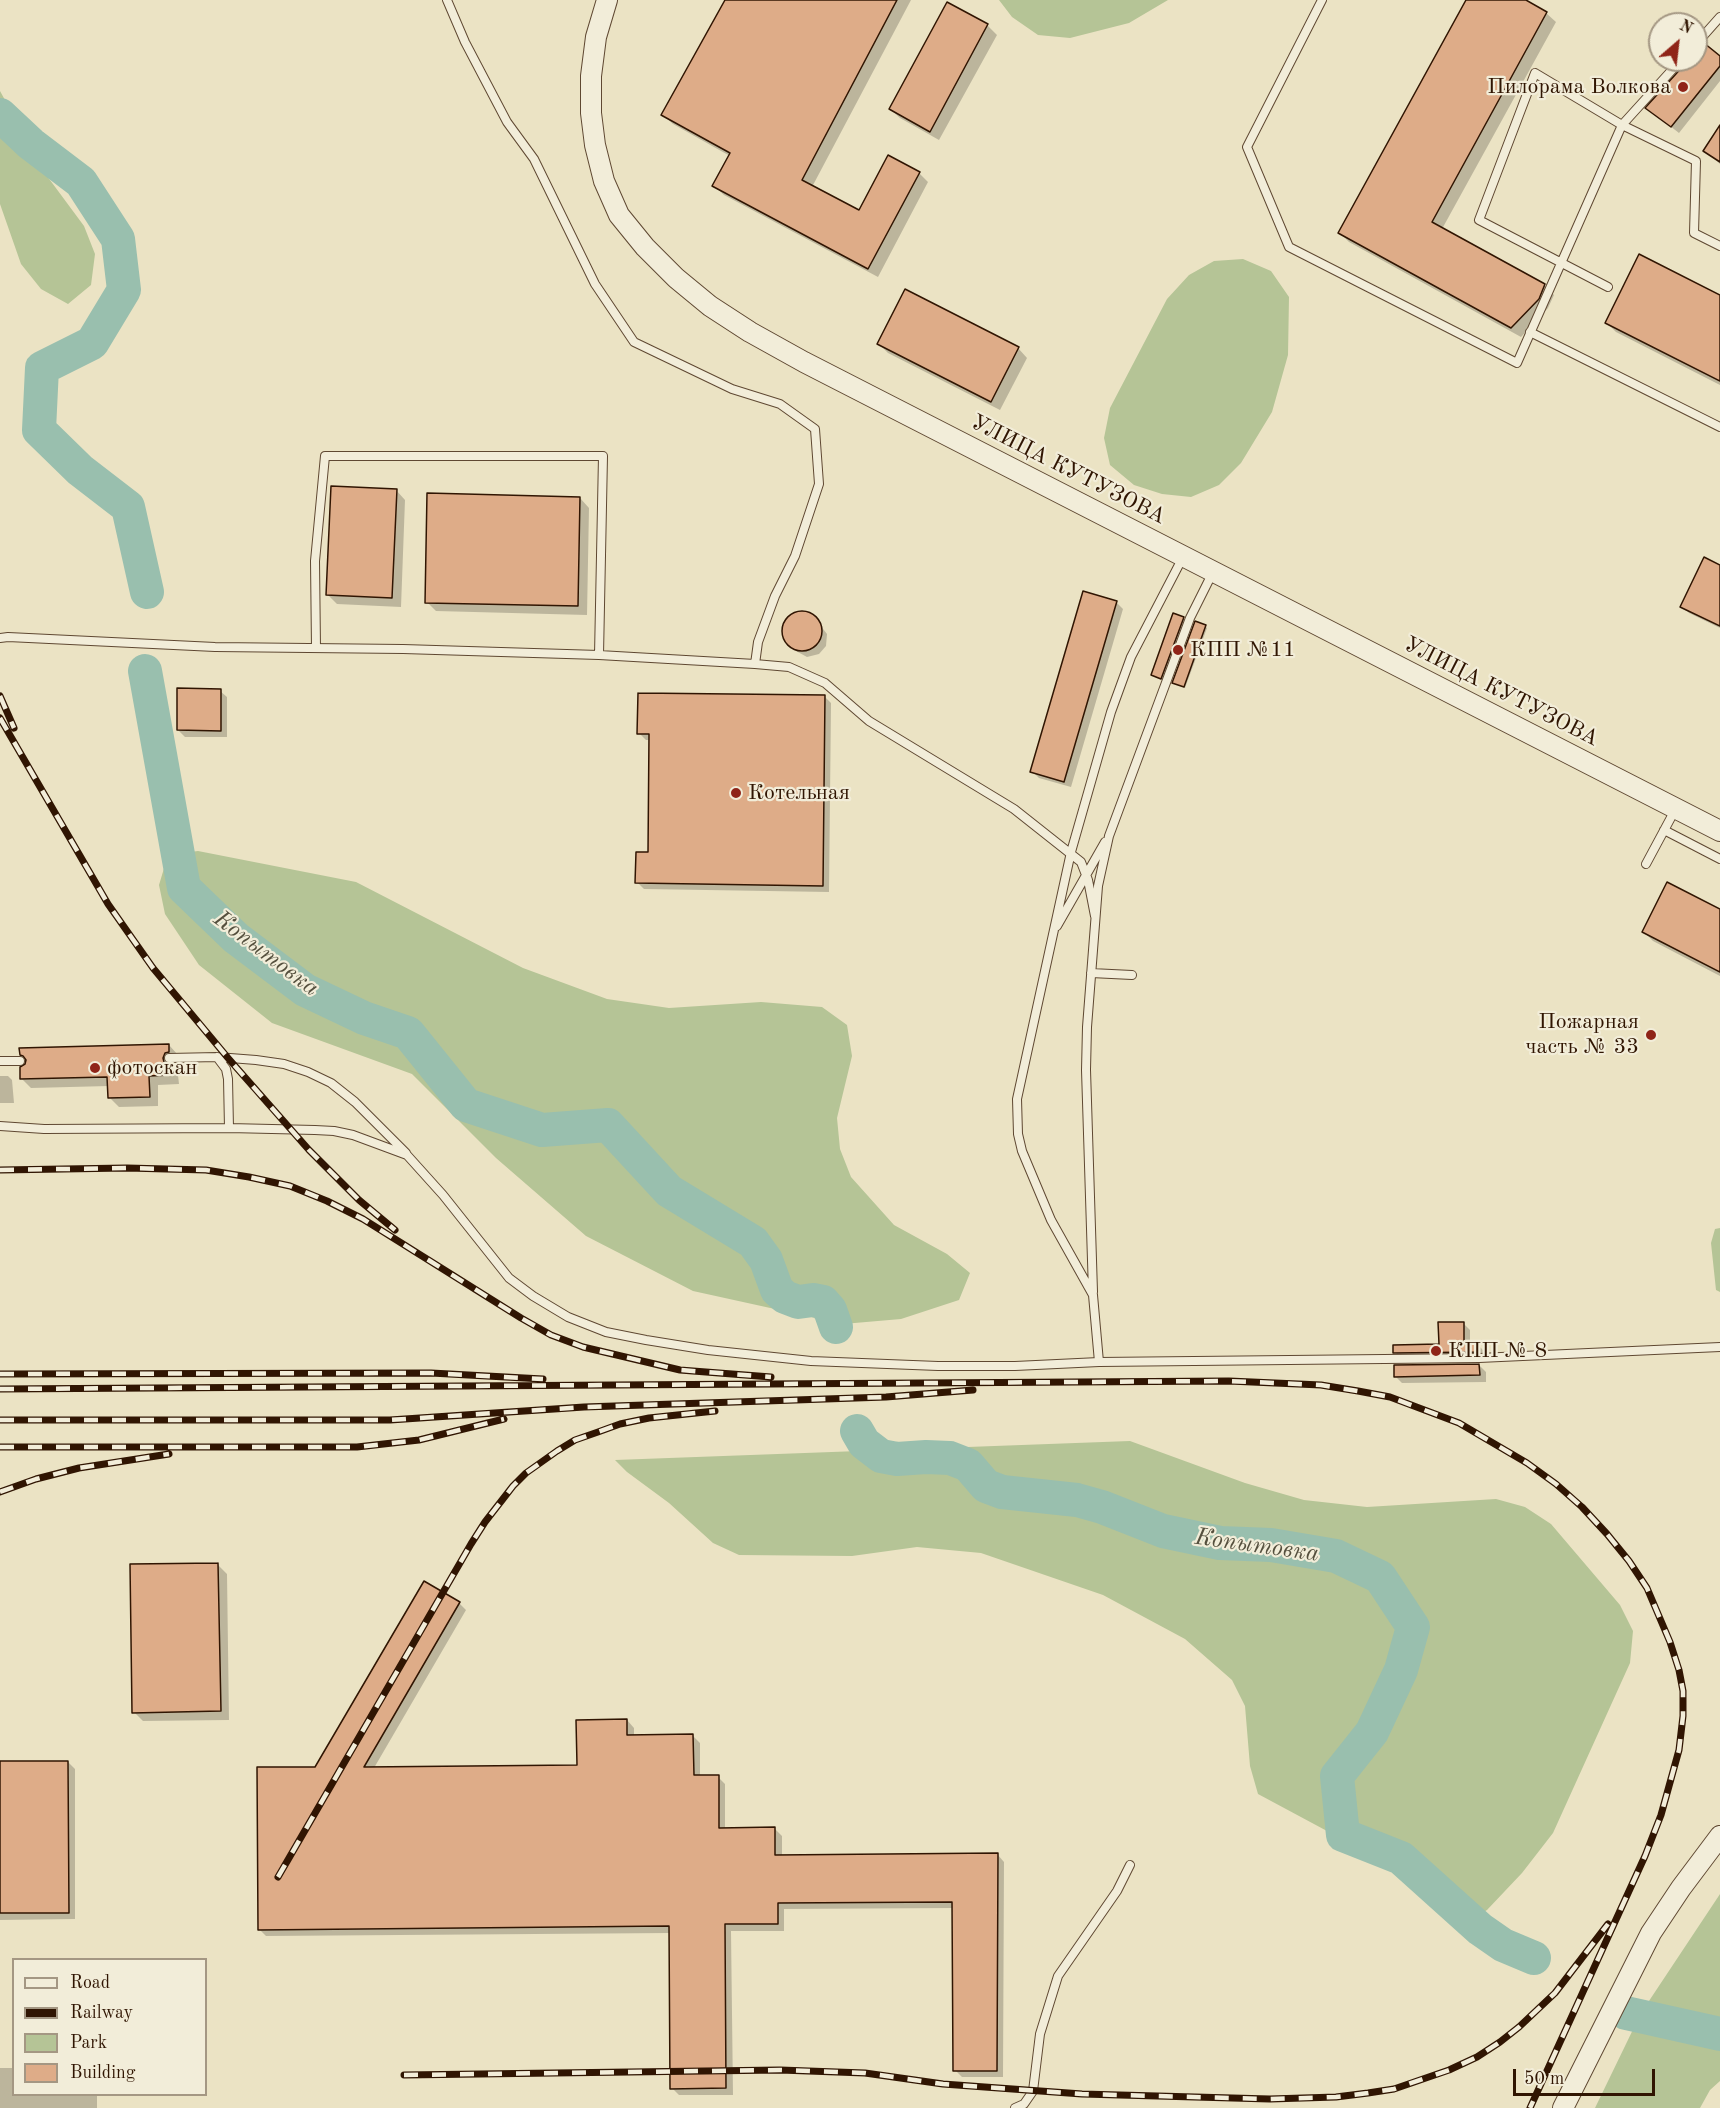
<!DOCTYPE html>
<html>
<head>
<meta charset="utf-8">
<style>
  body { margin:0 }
  #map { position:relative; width:1720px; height:2108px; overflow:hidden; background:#ebe3c4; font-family:"Old Standard TT",serif }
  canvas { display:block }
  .legend { position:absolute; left:12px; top:1958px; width:195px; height:138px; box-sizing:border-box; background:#f2edd9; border:2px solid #a49783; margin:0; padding:8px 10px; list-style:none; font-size:18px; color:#301502 }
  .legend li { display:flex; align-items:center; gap:12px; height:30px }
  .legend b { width:30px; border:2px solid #a49783 }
  .north { position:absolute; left:1648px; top:12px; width:60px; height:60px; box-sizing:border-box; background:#f2edd9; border:2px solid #a49783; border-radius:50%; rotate:28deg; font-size:16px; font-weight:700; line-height:24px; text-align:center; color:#301502 }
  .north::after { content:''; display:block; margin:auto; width:21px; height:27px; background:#8f2418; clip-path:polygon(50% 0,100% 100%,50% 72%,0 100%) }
  .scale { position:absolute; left:1513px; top:2069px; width:142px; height:27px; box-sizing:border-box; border:3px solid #301502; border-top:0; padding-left:8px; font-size:18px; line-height:21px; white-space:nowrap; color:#301502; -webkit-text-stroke:4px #f2edd9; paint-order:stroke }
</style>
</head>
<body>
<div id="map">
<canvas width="1720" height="2108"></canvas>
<ul class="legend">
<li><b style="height:8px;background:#f2edd9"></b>Road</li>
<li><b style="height:8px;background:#301502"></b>Railway</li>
<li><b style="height:16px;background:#b5c496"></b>Park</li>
<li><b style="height:16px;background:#deac88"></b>Building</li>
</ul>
<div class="north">N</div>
<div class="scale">50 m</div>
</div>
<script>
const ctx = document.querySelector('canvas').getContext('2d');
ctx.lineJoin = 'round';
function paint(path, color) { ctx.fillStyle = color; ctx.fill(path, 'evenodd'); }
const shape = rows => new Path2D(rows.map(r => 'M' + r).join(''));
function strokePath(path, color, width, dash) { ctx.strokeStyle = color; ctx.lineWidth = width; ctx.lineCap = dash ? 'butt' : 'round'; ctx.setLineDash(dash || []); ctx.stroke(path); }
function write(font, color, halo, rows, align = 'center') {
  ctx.font = font + ' "Old Standard TT",serif'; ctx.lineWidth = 4.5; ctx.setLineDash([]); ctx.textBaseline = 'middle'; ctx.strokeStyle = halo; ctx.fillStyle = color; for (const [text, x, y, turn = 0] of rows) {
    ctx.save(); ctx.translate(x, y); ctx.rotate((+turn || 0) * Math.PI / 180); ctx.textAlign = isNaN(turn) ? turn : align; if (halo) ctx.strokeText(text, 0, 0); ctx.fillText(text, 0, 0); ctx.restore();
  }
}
const green = shape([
  [999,0,1168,0,1129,23,1070,38,1038,35,1012,17],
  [0,91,47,176,84,226,95,254,91,285,68,304,41,289,21,264,0,204],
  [1243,259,1271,271,1289,297,1288,355,1272,412,1241,463,1219,485,1191,497,1162,494,1134,485,1110,465,1104,438,1110,408,1167,299,1189,275,1214,261],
  [198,851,356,882,523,968,607,999,669,1008,761,1002,822,1007,847,1025,852,1056,837,1118,840,1149,851,1177,894,1225,947,1254,970,1273,959,1300,901,1319,843,1324,693,1291,586,1236,496,1158,412,1074,272,1023,199,965,165,914,159,885,168,855],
  [1720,1228,1720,1292,1716,1290,1711,1243,1715,1229],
  [1130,1441,1245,1483,1304,1500,1367,1507,1496,1499,1525,1507,1551,1524,1620,1605,1633,1631,1630,1663,1553,1833,1522,1873,1487,1910,1464,1924,1396,1868,1258,1794,1250,1766,1245,1706,1232,1680,1185,1639,1103,1595,981,1553,917,1547,852,1556,739,1555,713,1543,669,1503,627,1472,615,1460],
  [1720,1894,1720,2081,1710,2090,1700,2108,1595,2108,1641,2013]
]);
const shadow = shape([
  [726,0,911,0,812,187,860,212,919,173,928,182,878,277,724,195,714,186,730,156,673,124,663,115],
  [1468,0,1523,0,1546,13,1556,22,1442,229,1544,285,1554,295,1548,308,1521,337,1349,242,1340,233],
  [948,4,987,25,997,35,939,140,900,118,890,109],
  [1696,52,1720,58,1720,81,1679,133,1647,108,1689,60,1696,60],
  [1720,128,1720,164,1705,151],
  [1720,297,1720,385,1616,332,1607,323],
  [879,344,1018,348,1027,358,1000,410,888,353],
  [396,490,405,500,401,607,337,604,328,595],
  [580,498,589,508,587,615,436,611,427,602],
  [1720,567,1720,628,1689,613,1682,607],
  [1116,602,1123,609,1071,787,1039,778,1032,771],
  [801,613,813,616,827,634,826,646,819,654,807,657,796,651,786,639,784,627,786,622,795,614],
  [1183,618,1185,620,1163,680,1155,677,1153,675],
  [1205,626,1207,628,1185,688,1176,684],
  [220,691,227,697,227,737,185,737,178,730],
  [824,696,831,703,829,892,644,889,637,882,649,853,650,740,646,740,639,733],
  [1720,910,1720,976,1653,941,1644,932],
  [169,1045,178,1055,178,1061,175,1062,172,1068,178,1075,179,1084,158,1085,158,1106,119,1107,109,1097,109,1086,31,1088,22,1079,27,1061,21,1054],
  [0,1076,8,1076,12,1080,14,1103,0,1103],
  [1463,1323,1470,1330,1470,1345,1478,1345,1485,1352,1485,1358,1402,1359,1395,1352,1440,1345],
  [1479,1365,1486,1372,1486,1382,1402,1383,1395,1376],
  [217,1564,227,1574,229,1720,143,1721,134,1712],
  [459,1603,466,1610,374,1768,578,1767,627,1720,634,1728,634,1736,693,1736,700,1743,700,1777,718,1777,725,1784,725,1829,775,1829,782,1836,782,1856,997,1854,1004,1862,1003,2077,962,2077,955,2070,953,1908,784,1909,784,1931,731,1931,733,2095,679,2095,672,2088,671,1933,266,1936,259,1929,316,1768],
  [0,1762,68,1762,75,1769,75,1919,0,1920],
  [0,2068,14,2068,14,2094,97,2094,97,2108,0,2108]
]);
const river = shape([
  [0,115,31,144,81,182,118,239,124,290,92,343,42,368,39,430,80,470,128,507,147,592],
  [145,671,184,888,236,938,305,990,364,1018,408,1033,466,1105,542,1130,608,1125,669,1191,753,1242,766,1260,777,1290,785,1297,798,1302,813,1300,823,1302,830,1310,836,1327],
  [857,1431,864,1443,881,1456,897,1459,926,1457,950,1458,968,1465,986,1486,1002,1492,1077,1500,1102,1507,1163,1531,1220,1543,1271,1545,1336,1556,1380,1577,1413,1627,1401,1670,1372,1732,1337,1776,1343,1835,1401,1858,1480,1929,1503,1945,1534,1958],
  [1626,2013,1720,2034]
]);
const building = shape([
  [725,0,897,0,802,180,859,210,888,155,920,172,868,269,712,186,730,153,661,115,725,0],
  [1466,0,1526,0,1547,12,1432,222,1545,284,1539,299,1511,328,1338,233,1466,0],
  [947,2,988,24,930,132,889,109,947,2],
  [1704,43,1720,56,1720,66,1671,127,1645,108,1685,64,1687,60,1696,60,1696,50,1704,43],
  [1720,125,1720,162,1703,151,1720,125],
  [1639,254,1720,295,1720,381,1605,323,1639,254],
  [905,289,1019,347,991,402,877,344,905,289],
  [331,486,397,489,392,598,326,595,331,486],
  [427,493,580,497,578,606,425,603,427,493],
  [1704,557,1720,565,1720,626,1680,607,1704,557],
  [1083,591,1117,601,1064,782,1030,772,1083,591],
  '782 631a20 20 0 1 1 40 0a20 20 0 1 1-40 0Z',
  [1173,613,1184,617,1161,679,1151,675,1173,613],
  [1195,621,1206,625,1184,687,1172,683,1195,621],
  [177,688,221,689,221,731,177,730,177,688],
  [638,693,825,695,823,886,635,883,636,852,648,852,649,734,637,734,638,693],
  [1667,882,1720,909,1720,972,1642,932,1667,882],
  [169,1044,169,1052,165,1053,163,1058,164,1062,170,1064,170,1075,149,1076,150,1097,108,1098,107,1077,20,1079,20,1067,25,1064,26,1060,23,1056,20,1055,19,1048,169,1044],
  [1438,1322,1464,1322,1464,1344,1479,1343,1479,1352,1393,1353,1393,1345,1439,1344,1438,1322],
  [1479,1364,1480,1375,1394,1377,1394,1365,1479,1364],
  [218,1563,221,1711,132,1713,130,1564,218,1563],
  [424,1581,460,1602,364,1767,577,1765,576,1720,627,1719,627,1735,693,1734,694,1775,719,1775,719,1828,775,1827,775,1855,998,1853,997,2071,953,2071,952,1902,778,1903,778,1924,725,1924,726,2088,670,2089,669,1926,258,1930,257,1767,315,1767,424,1581],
  [0,1761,68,1761,69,1913,0,1913,0,1761]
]);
const service = shape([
  [447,0,465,42,507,122,534,159,595,284,634,342,732,389,780,404,815,429,819,484,795,556,775,596,758,642,755,664,789,667,825,683,869,721,1014,809,1081,862,1088,880,1095,916],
  [1322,0,1247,147,1289,247,1517,363,1622,125,1681,60],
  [1696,44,1720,17],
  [1608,287,1479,220,1535,73,1622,125,1696,161,1694,233,1720,246],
  [1530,332,1720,427],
  [0,638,8,637,215,647,403,649,599,655,755,664],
  [316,648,315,561,325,456,603,456,599,655],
  [1664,830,1720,859],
  [1646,864,1675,810],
  [1057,926,1105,842],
  [1091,973,1132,975],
  [217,1057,226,1069,228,1079,229,1128],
  [169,1058,217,1057,256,1060,284,1064,308,1072,331,1083,355,1102,406,1153],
  [0,1061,20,1061],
  [0,1126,44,1129,229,1128,315,1130,334,1131,353,1135,407,1155,443,1195,509,1278,533,1296,568,1317,606,1332,646,1340,708,1350,811,1361,938,1366,1015,1366,1099,1362,1479,1358,1720,1347],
  [1093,1292,1086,1070,1087,1027,1098,886,1109,836,1190,618,1213,572],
  [1099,1362,1093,1295,1051,1220,1022,1151,1018,1134,1017,1099,1071,852,1111,712,1131,657,1183,557],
  [1015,2108,1024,2104,1033,2091,1040,2034,1058,1976,1117,1891,1130,1865]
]);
const tertiary = shape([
  [607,0,596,37,591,76,591,113,595,145,604,181,619,215,645,247,676,278,710,306,750,332,804,362,1720,831],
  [1563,2108,1651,1933,1681,1888,1720,1836]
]);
const rail = shape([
  [0,696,14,728],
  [0,718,108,904,153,968,228,1058,309,1150,359,1200,395,1230],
  [0,1170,127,1168,206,1170,249,1177,290,1186,327,1201,363,1219,521,1318,551,1335,583,1347,680,1370,771,1377],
  [0,1374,431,1373,543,1379],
  [0,1389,1229,1381,1321,1385,1358,1391,1390,1397,1459,1423,1527,1463,1556,1484,1582,1507,1607,1534,1629,1561,1647,1588,1670,1642,1679,1670,1683,1691,1683,1716,1679,1750,1661,1815,1645,1856,1530,2108],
  [0,1420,390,1420,584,1407,886,1397,973,1390],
  [0,1447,357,1447,419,1440,504,1419],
  [0,1492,36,1479,79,1468,169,1454],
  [278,1877,471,1544,485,1522,513,1486,526,1473,557,1451,575,1440,598,1432,620,1424,649,1418,715,1411],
  [404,2075,780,2070,865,2073,943,2084,1082,2094,1270,2099,1336,2097,1368,2093,1394,2089,1449,2070,1477,2057,1500,2042,1519,2027,1555,1993,1608,1924]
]);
const markers = [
  [1683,87,6,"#8f2418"],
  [1178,650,6,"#8f2418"],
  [736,793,6,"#8f2418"],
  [1651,1035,6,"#8f2418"],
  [95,1068,6,"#8f2418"],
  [1436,1351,6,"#8f2418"]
];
const poiNames = [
  ["Пилорама Волкова",1671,87,"right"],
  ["КПП №11",1190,650],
  ["Котельная",748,793],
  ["Пожарная",1639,1022,"right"],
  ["часть № 33",1639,1047,"right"],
  ["фотоскан",107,1068],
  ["КПП № 8",1448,1351]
];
const streetNames = [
  ["УЛИЦА КУТУЗОВА",1068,470,27],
  ["УЛИЦА КУТУЗОВА",1501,692,27]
];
const waterNames = [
  ["Копытовка",266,954,37],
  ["Копытовка",1257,1546,8]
];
paint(green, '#b5c496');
paint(shadow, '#0003');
strokePath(river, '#99bfae', 34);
paint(building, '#deac88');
strokePath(building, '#301502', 1.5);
strokePath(service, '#5f4832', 10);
strokePath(tertiary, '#5f4832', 22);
strokePath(service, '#f2edd9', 8);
strokePath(tertiary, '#f2edd9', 20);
strokePath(rail, '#301502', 7);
strokePath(rail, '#f2edd9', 4.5, [14]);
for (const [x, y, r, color] of markers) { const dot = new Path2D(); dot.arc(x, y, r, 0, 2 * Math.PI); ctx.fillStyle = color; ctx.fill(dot); strokePath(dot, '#f2edd9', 2); }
write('22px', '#301502', '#f2edd9', poiNames, 'left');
write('22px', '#301502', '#f2edd9', streetNames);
write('italic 24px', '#55503e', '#f2edd9', waterNames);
</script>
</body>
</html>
